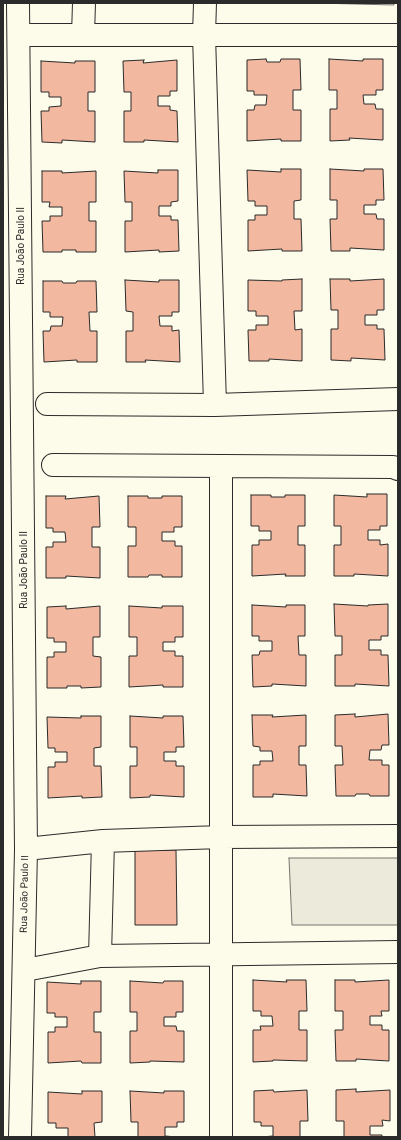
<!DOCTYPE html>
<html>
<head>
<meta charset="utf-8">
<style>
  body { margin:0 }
  #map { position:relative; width:401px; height:1140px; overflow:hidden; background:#fdfbea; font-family:Roboto,sans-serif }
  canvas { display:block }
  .frame { position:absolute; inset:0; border:4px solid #2b2b2b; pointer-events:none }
</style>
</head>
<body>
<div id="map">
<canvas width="401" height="1140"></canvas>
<div class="frame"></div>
</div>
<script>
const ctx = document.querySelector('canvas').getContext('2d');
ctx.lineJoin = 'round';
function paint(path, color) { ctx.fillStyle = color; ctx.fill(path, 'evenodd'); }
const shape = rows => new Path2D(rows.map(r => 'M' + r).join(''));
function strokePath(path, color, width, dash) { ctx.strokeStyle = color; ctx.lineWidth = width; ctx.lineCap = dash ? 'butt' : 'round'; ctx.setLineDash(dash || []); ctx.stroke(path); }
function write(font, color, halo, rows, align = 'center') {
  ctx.font = font + ' Roboto,sans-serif'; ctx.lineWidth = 3; ctx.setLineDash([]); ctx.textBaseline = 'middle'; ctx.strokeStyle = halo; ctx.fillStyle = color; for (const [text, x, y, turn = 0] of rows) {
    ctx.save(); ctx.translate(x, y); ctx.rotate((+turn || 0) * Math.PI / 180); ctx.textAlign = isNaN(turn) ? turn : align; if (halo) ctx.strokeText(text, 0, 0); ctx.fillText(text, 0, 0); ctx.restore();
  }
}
const green = shape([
  [316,3,394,3,394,5,316,3],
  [289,858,398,858,398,925,292,925,289,858]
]);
const building = shape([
  [266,59,267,62,280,62,281,59,300,59,301,90,293,90,293,110,301,110,301,141,281,141,281,139,247,141,247,110,254,110,255,105,266,105,267,95,254,95,254,91,247,91,247,60,266,59],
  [329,59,363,61,363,59,383,59,383,90,376,90,376,95,363,95,364,104,375,104,376,109,383,109,383,140,349,138,350,140,330,141,330,109,337,109,337,90,329,90,329,59],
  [144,60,143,63,177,60,177,91,170,91,170,96,158,96,158,106,170,106,170,110,177,111,178,142,144,140,144,142,124,142,124,111,131,111,131,92,124,92,123,61,144,60],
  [41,61,75,63,75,61,95,61,95,92,88,92,88,111,95,111,95,142,62,140,62,143,42,142,41,111,49,111,49,107,61,106,61,97,49,97,49,92,41,92,41,61],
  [281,169,301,169,301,200,294,201,294,219,301,219,302,251,282,251,282,249,248,251,248,220,255,220,255,215,267,215,267,206,255,206,255,201,248,201,247,170,281,172,281,169],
  [330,169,364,171,364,169,383,169,384,200,376,200,376,205,364,205,364,214,376,214,377,219,384,219,384,250,350,248,350,251,331,251,330,219,337,219,337,200,330,200,330,169],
  [158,170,178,170,178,201,171,202,171,206,159,206,159,216,171,216,171,220,178,220,179,251,159,252,159,250,125,252,125,221,132,221,132,202,125,202,124,171,158,173,158,170],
  [42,171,62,171,62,173,96,171,96,202,89,202,89,221,96,221,96,252,76,252,76,250,62,250,62,252,43,252,42,221,50,221,50,216,62,216,62,207,49,207,50,202,42,202,42,171],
  [302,279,302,311,294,311,295,330,302,329,302,361,269,359,269,361,249,361,248,330,256,330,256,325,268,325,268,316,256,316,256,311,248,311,248,280,282,281,282,280,302,279],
  [330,279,350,279,350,281,384,279,384,310,377,310,377,315,365,315,365,325,377,325,377,329,384,329,385,360,351,358,351,361,331,360,331,329,338,329,338,310,331,310,330,279],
  [125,280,159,282,159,280,179,280,179,312,172,312,172,316,159,316,160,326,172,326,172,331,179,330,180,362,145,360,146,362,126,362,126,331,133,331,133,312,126,311,125,280],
  [43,281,62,281,63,283,76,283,77,281,96,281,97,312,89,312,90,331,97,331,97,362,77,362,77,360,44,362,43,331,50,331,51,326,62,326,63,317,50,317,50,312,43,312,43,281],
  [367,494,387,494,387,526,380,526,380,530,368,530,368,540,380,540,380,545,388,544,388,576,354,574,354,576,334,576,334,545,341,545,341,526,334,526,334,495,367,497,367,494],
  [251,495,271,495,271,497,285,497,285,495,305,495,305,526,298,526,298,545,305,545,305,576,285,576,286,574,252,576,252,545,259,545,259,540,271,540,271,531,259,531,259,526,251,526,251,495],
  [46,496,66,496,65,499,99,496,100,527,92,527,92,547,100,547,100,578,66,576,66,578,46,578,46,547,53,547,53,542,66,542,65,532,53,532,53,528,46,528,46,496],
  [128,496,148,496,148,498,162,498,162,496,182,496,182,527,174,527,174,532,162,532,162,541,175,541,175,546,182,546,182,577,162,577,162,575,149,575,148,577,128,577,128,546,136,546,136,527,128,527,128,496],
  [334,604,368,606,368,605,388,604,388,636,381,636,381,640,369,640,369,650,381,650,381,655,388,655,389,686,355,684,355,686,335,686,335,655,342,655,342,636,335,636,334,604],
  [252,605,286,607,286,605,305,605,305,636,298,636,299,655,306,655,306,686,272,684,272,686,253,687,252,655,259,655,260,651,272,651,272,641,259,641,259,636,252,636,252,605],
  [66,606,66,609,100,606,100,637,93,637,93,656,101,657,101,687,81,688,81,686,67,686,67,688,47,688,47,657,54,657,54,652,66,652,66,642,54,642,54,638,47,638,47,607,66,606],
  [129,606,162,608,162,606,183,606,183,637,175,637,175,642,163,642,163,651,175,651,175,656,183,656,183,687,163,687,163,685,129,687,129,656,137,656,137,637,129,637,129,606],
  [355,714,355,717,388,714,389,745,382,745,381,750,370,750,369,760,382,760,382,765,389,765,389,796,370,796,369,794,356,794,355,796,336,796,335,765,343,765,342,746,335,746,335,715,355,714],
  [252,715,273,715,272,717,306,715,306,746,299,746,299,765,306,765,307,796,273,794,273,797,253,797,253,765,260,765,260,761,273,761,272,751,260,751,260,747,253,746,252,715],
  [81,716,101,716,101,747,94,748,94,766,101,766,102,797,82,798,82,796,48,798,48,767,55,767,55,762,67,762,67,752,55,752,55,748,48,748,47,717,81,718,81,716],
  [130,716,163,718,163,716,183,716,184,747,176,747,176,752,164,752,164,761,176,761,176,766,184,766,184,797,150,795,150,797,130,798,130,766,137,766,137,747,130,747,130,716],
  [135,850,176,850,177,925,135,925,135,850],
  [253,980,287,982,286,980,306,980,307,1011,299,1011,299,1030,307,1030,307,1061,273,1060,273,1061,253,1062,253,1030,261,1030,260,1026,273,1026,272,1016,261,1016,261,1011,253,1011,253,980],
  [335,980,355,980,355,982,389,980,389,1011,381,1011,382,1016,370,1016,370,1025,382,1025,382,1030,389,1030,389,1061,356,1059,356,1061,336,1061,335,1030,343,1030,343,1011,335,1011,335,980],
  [81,981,101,981,101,1012,94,1012,94,1032,101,1032,101,1063,82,1063,81,1061,48,1063,48,1032,55,1032,55,1027,67,1027,67,1017,55,1017,55,1013,47,1013,47,982,81,984,81,981],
  [130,981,163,983,164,981,183,981,183,1012,176,1012,176,1017,164,1017,164,1026,176,1026,177,1031,184,1031,184,1062,150,1061,150,1062,130,1063,130,1031,137,1031,137,1012,130,1012,130,981],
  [356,1089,356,1092,390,1090,390,1121,382,1120,383,1126,370,1126,370,1135,382,1135,382,1137,344,1137,344,1121,336,1121,336,1090,356,1089],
  [273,1090,274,1092,307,1090,308,1121,300,1121,300,1137,261,1137,273,1136,273,1126,261,1126,261,1122,254,1122,254,1091,273,1090],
  [82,1091,102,1091,102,1122,94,1123,95,1137,56,1137,68,1137,68,1128,56,1128,56,1123,48,1123,48,1092,82,1094,82,1091],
  [130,1091,164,1093,164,1091,184,1091,184,1122,177,1122,177,1127,165,1127,165,1136,177,1137,138,1137,138,1122,131,1122,130,1091]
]);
const minor = shape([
  [18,3,26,849,20,1137],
  [205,3,204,35,215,405],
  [20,35,398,35],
  [83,35,84,3],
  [47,404,215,405,398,399],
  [53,465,393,467,398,469],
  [26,849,103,841,221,837,398,836],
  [100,956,103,841],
  [25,970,100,956,398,952],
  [221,1137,221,467]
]);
const streetNames = [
  ["Rua João Paulo II",21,246,-90],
  ["Rua João Paulo II",24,570,-90],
  ["Rua João Paulo II",25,894,-89]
];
paint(green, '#ecebdb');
strokePath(green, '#74746e', 1);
paint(building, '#f2b8a0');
strokePath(building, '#2b2b2b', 1);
strokePath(minor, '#2b2b2b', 24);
strokePath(minor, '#fdfbea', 22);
write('10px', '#2b2b2b', '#fdfbea', streetNames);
</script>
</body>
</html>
